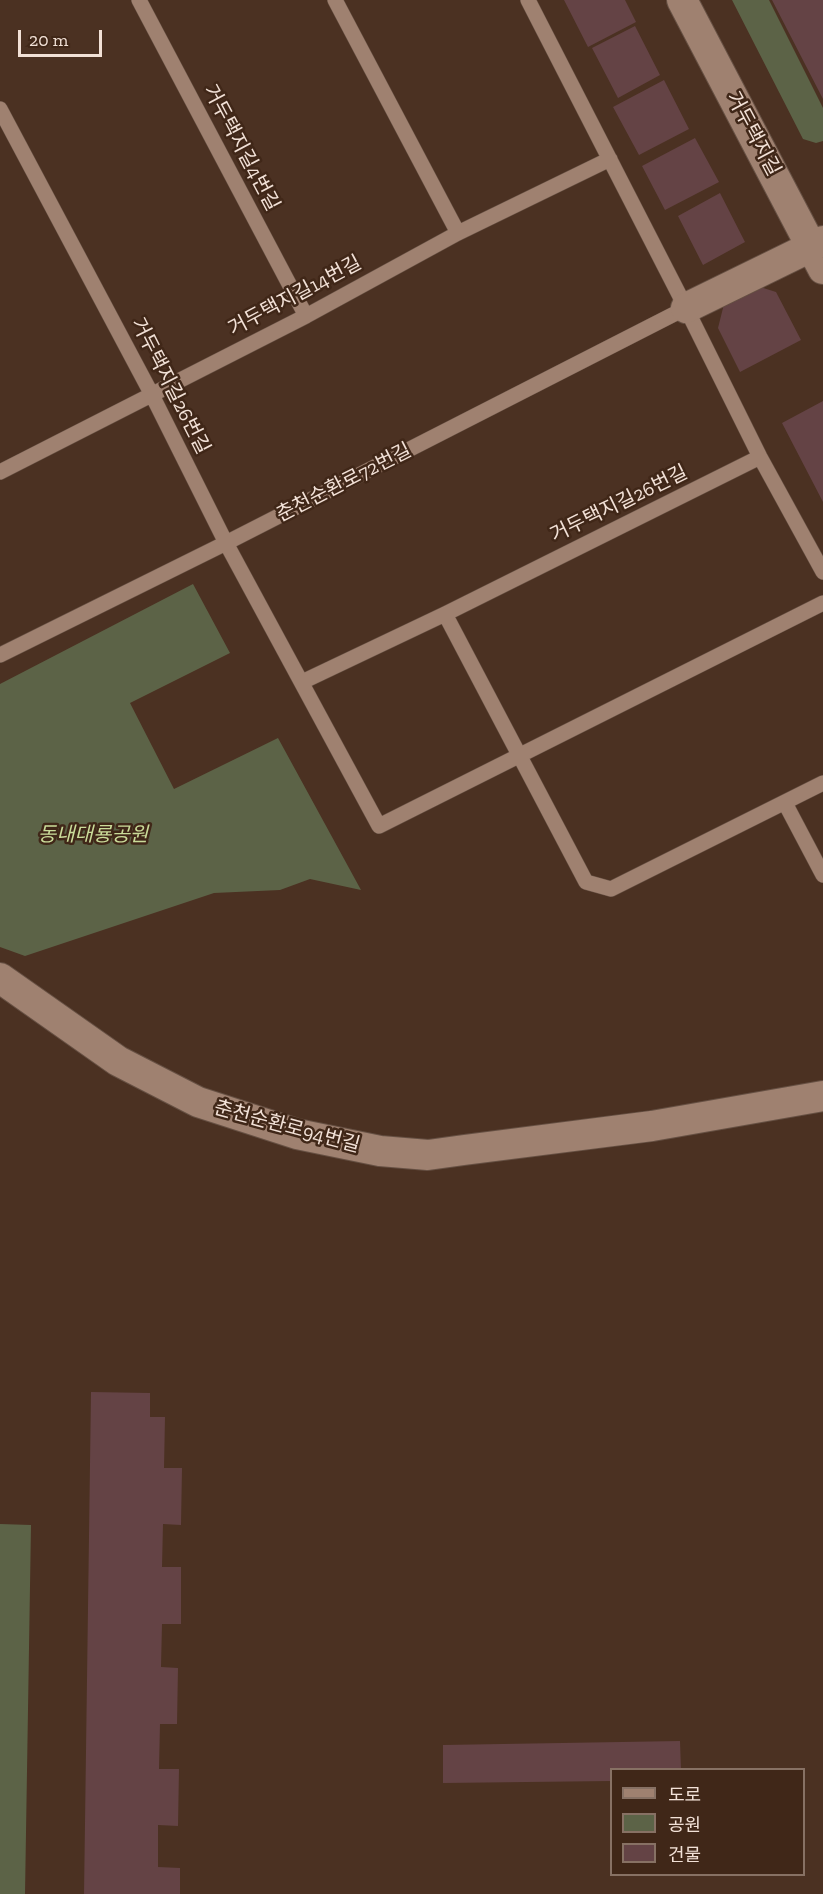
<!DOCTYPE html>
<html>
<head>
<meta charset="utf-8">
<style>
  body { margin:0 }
  #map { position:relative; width:823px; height:1894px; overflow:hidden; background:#4b3122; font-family:"Zilla Slab","Noto Sans KR",serif }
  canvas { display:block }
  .legend { position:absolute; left:610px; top:1768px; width:195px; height:108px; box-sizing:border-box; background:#402718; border:2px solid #877164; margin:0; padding:8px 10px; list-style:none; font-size:18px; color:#f2e1d7 }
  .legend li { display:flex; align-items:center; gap:12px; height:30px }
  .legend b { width:30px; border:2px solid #877164 }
  .scale { position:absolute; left:18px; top:30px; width:84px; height:27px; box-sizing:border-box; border:3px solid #f2e1d7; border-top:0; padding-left:8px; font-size:18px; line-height:21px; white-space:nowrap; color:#f2e1d7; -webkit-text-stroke:4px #402718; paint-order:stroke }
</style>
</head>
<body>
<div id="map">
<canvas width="823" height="1894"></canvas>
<ul class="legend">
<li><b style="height:8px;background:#9f8170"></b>도로</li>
<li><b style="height:16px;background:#5c6347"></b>공원</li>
<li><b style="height:16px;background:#644345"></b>건물</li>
</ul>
<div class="scale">20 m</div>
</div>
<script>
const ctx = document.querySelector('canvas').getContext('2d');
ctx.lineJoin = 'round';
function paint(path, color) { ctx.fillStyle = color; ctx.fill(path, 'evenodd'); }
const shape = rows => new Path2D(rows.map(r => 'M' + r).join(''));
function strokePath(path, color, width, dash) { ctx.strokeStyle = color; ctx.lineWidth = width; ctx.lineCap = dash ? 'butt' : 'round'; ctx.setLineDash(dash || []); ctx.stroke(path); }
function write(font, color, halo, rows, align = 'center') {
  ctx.font = font + ' "Zilla Slab","Noto Sans KR",serif'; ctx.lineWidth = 5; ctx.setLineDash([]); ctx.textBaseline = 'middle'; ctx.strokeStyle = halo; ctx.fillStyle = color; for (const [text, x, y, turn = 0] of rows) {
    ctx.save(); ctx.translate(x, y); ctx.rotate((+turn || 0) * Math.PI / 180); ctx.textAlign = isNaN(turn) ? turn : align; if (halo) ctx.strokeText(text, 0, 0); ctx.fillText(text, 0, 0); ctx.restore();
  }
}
const green = shape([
  [732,0,769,0,823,108,823,141,816,143,803,139],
  [193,584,230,653,130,703,174,789,278,738,361,890,310,879,280,890,214,893,25,956,0,947,0,684],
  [0,1524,31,1525,25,1894,0,1894]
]);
const building = shape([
  [564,0,625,0,636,22,588,47],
  [772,0,823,0,823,99],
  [635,26,660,75,618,98,592,48],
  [664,80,689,129,639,155,613,107],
  [695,138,719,182,665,210,642,166],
  [720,193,745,242,703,265,678,216],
  [757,286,776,292,801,340,740,372,718,328,724,304],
  [823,401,823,502,782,423],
  [91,1392,150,1393,150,1417,165,1417,164,1468,182,1468,181,1525,163,1524,162,1567,181,1567,181,1624,162,1624,161,1667,178,1668,177,1724,160,1724,159,1769,179,1769,178,1826,158,1825,158,1867,180,1868,180,1894,84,1894],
  [680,1741,681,1770,612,1770,612,1781,443,1783,443,1745]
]);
const lane = shape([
  [139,0,306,316],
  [335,0,458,233],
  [528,0,686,308,760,457,823,572],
  [0,109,151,393,226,543,379,826,823,603],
  [0,472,306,316,458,233,610,159],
  [445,614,586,882,611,889,823,783],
  [0,655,226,543,686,308],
  [302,682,445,614,760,457],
  [785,803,823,875]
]);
const street = shape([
  [682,0,823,269],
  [686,308,823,241],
  [0,978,118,1061,198,1102,297,1134,380,1151,428,1155,464,1150,652,1126,823,1096]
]);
const streetNames = [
  ["거두택지길",753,134,62],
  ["거두택지길4번길",241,148,62],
  ["거두택지길14번길",295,296,-28],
  ["거두택지길26번길",170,386,63],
  ["춘천순환로72번길",344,483,-27],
  ["거두택지길26번길",619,504,-26],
  ["춘천순환로94번길",287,1127,15]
];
const parkNames = [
  ["동내대룡공원",93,835]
];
paint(green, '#5c6347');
paint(building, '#644345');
strokePath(lane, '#665043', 16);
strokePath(street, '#665043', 32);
strokePath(lane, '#9f8170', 15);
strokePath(street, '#9f8170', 30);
write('20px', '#f2e1d7', '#402718', streetNames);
write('italic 20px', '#cadb99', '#402718', parkNames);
</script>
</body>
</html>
